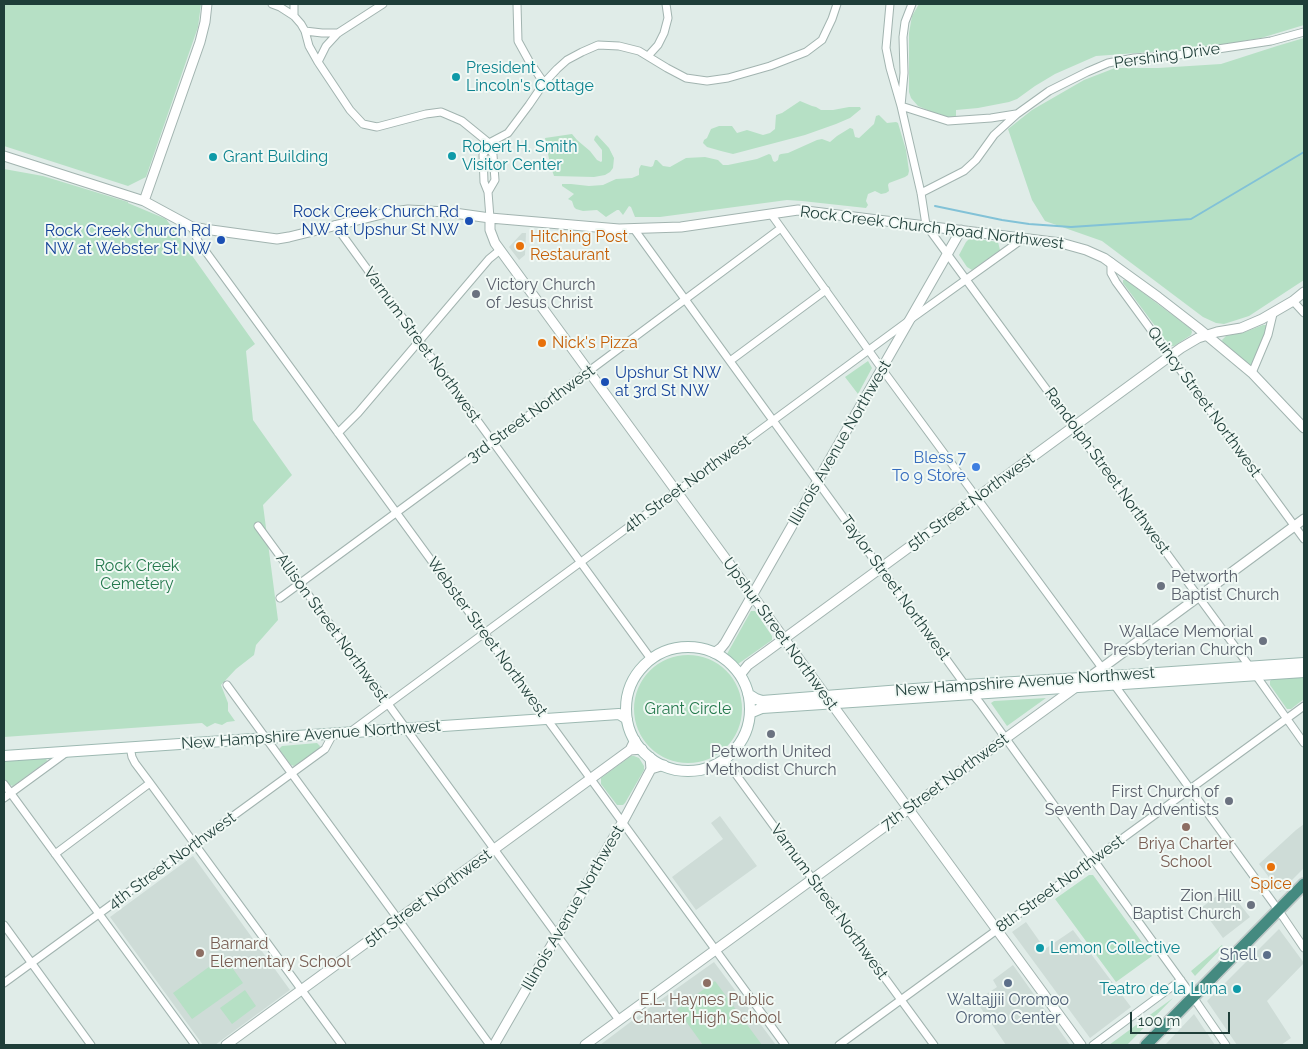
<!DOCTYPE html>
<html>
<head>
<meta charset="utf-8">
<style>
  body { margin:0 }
  #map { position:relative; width:1308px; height:1049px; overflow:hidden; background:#e0ece8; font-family:Raleway,sans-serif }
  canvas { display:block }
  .frame { position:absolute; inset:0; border:5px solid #1f3e39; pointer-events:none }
  .scale { position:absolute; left:1130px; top:1012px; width:100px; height:22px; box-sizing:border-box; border:2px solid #1f3e39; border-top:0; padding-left:6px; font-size:15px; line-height:18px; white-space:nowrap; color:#1f3e39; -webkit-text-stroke:4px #f1f9f5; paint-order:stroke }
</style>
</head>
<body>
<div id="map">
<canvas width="1308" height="1049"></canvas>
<div class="frame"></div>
<div class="scale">100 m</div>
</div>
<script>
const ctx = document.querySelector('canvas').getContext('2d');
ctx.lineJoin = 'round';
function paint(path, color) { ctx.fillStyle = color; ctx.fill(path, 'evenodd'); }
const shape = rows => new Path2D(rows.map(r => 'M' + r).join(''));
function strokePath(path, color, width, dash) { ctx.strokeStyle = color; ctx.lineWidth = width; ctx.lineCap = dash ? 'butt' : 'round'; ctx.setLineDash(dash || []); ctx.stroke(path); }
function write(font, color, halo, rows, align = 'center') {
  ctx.font = font + ' Raleway,sans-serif'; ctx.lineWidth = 4; ctx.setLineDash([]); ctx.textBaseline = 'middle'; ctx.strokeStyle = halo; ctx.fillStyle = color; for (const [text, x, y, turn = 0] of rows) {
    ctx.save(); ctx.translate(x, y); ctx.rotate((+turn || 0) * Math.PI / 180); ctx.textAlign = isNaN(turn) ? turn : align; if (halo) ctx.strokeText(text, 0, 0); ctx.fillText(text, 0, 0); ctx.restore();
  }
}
const built = shape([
  [522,233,526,233,525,255,519,260,509,247],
  [720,816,757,866,696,910,672,877,723,839,711,823],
  [1304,824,1304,868,1280,892,1259,864,1296,830],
  [193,856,290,990,215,1045,203,1045,110,917],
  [1227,888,1250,917,1223,938,1201,908],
  [1026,922,1045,949,1073,930,1131,1007,1090,1038,1012,932],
  [1279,929,1304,963,1267,1001,1291,1038,1281,1045,1237,1045,1207,1001],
  [714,962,776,1045,600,1045,645,1011],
  [1013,965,1070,1045,1006,1045,976,1001,997,987,993,980],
  [1194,1014,1215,1045,1165,1045]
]);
const green = shape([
  [4,4,201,4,198,27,146,177,128,186,4,146],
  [919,4,1304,4,1304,25,1261,38,1232,43,1192,49,1096,56,1055,74,1035,86,1017,99,1009,102,978,108,956,110,956,117,944,117,918,106,911,98,909,92,909,33,912,16],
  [1304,38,1304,280,1249,316,1224,324,1216,323,1203,317,1102,241,1045,221,1032,200,1008,129,1032,110,1084,80,1115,68,1158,68,1221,64,1277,46],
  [800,101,812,106,816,107,821,110,833,110,849,107,860,107,861,109,850,118,836,124,805,135,733,154,721,151,707,147,703,143,704,140,707,138,711,129,719,126,732,126,737,133,747,130,763,135,770,133,775,129,776,115,782,113],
  [879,115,887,123,896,122,898,123,906,150,909,171,908,175,905,177,889,183,888,185,889,191,886,193,881,194,875,191,868,194,866,201,868,205,866,208,802,201,787,200,660,217,635,217,631,207,629,206,623,215,619,210,617,210,606,217,597,210,583,211,576,209,574,207,572,201,568,199,574,194,562,186,562,184,571,184,589,186,603,185,616,179,632,178,639,175,639,169,641,165,651,167,653,166,655,160,657,160,663,166,670,167,686,158,705,157,718,160,723,165,728,165,757,159,769,154,771,155,773,161,775,162,778,160,779,155,781,154,788,153,817,140,822,139,830,142,837,136,850,128,853,129,855,137,859,138,874,124,876,116],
  [572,134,577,140,590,151,597,160,601,162,602,161,602,150,594,140,595,137,597,135,609,148,614,158,613,168,610,172,605,175,594,177,554,176,550,164,545,138],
  [4,169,43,176,128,202,128,203,166,219,255,344,246,351,253,420,292,475,263,505,278,620,256,645,254,655,236,669,221,685,228,703,228,711,235,721,227,722,222,725,215,723,207,727,202,723,4,737],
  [970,238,998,242,1000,250,972,270,967,267,959,255,966,242],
  [1123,280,1126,280,1191,329,1192,332,1191,335,1174,346,1170,346,1123,283],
  [1263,325,1266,325,1268,329,1251,365,1248,365,1223,343,1222,340,1226,336,1245,332],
  [868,361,872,368,858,394,845,377],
  [751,611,755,611,772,636,772,640,738,664,727,654],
  '634 709a54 54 0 1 1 108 0a54 54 0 1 1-108 0Z',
  [1304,677,1304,699,1291,709,1287,709,1270,685,1270,681,1272,679],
  [1046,698,1007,726,991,703,994,701],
  [317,743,320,746,319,749,294,766,291,765,279,749,282,746],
  [631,756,634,756,639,758,644,766,644,770,625,803,623,805,617,805,601,784,601,778],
  [46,758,47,761,13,786,10,785,4,778,4,761],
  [1089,875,1093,875,1152,956,1116,982,1055,899],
  [1222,945,1223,947,1195,976,1191,971],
  [224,956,243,983,192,1019,173,993],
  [715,981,762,1045,703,1045,677,1009],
  [245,990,256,1006,232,1024,220,1008],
  [1173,998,1127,1045,1109,1045]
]);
const stream = shape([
  [935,206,1002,220,1029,224,1071,227,1191,219,1304,152]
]);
const minor = shape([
  [272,4,280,7,294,16,301,24,305,31,309,46,318,62,350,110,363,124,377,127,426,114,441,112,462,121,489,143],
  [517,4,518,41,529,61,544,83],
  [890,4,886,48,890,68,901,106,948,121,991,118,1016,114],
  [912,4,905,22,903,37,904,73,901,106,921,193,926,225,1250,667,1304,743],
  [294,16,294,4],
  [305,31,322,33,338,33],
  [648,56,658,45,664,33,668,18,666,4],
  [318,62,326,46,338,33,383,4],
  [489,143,508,133,529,105,544,83,557,69,567,60,582,52,598,45,619,46,639,51,667,68,686,78,707,81,728,78,770,66,806,52,822,40,832,19,837,4],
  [489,143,483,155,484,182,488,192,490,218],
  [488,192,495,180,493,155,489,143],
  [921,193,964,171,976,160,994,135,1017,114,1049,91,1087,72,1108,63,1134,58,1178,55,1271,41,1304,32],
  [771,214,882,369,1105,672],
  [335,225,651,659],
  [192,227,198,241,785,1045],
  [634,229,965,685,980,703,1193,997,1226,1045],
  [1111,262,1111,273,1116,282,1304,539],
  [1293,301,1304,313],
  [730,361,826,290],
  [1252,373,1268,335,1273,314],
  [338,433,358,413,489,259,500,250],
  [258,526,619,1020],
  [280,598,589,371,781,228],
  [1113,683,1279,911,1304,948],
  [227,685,490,1045],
  [350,732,911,319,1024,238],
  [130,747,132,757,135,763,150,783,342,1045],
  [724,758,934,1045],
  [4,784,195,1045],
  [4,798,67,752],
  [55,854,150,783],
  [4,925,91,1045],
  [4,983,325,749,333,734],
  [839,1045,1304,706],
  [1093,1045,1181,980]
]);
const tertiary = shape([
  [4,156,144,201,192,227,204,229,277,239,289,237,386,213,408,210,447,212,490,218,619,229,681,227,798,210,1061,243,1086,250,1104,258,1158,297,1198,328,1252,373,1304,428],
  [144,201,200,42,205,22,207,4],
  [490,218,490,230,495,243,1081,1045],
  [714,653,721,648,725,643,961,230],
  [740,675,748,665,766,652,1181,348,1198,338,1217,332,1241,328,1262,319,1293,301,1304,292],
  [1087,679,1304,519],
  [630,750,642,749],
  [651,769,664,765],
  [226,1045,630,750,635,740],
  [494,1045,626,816,651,769,650,757],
  [585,1045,1076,687]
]);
const secondary = shape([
  '626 709a62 62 0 1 1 124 0a62 62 0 1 1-124 0Z',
  [748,694,756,699,762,701,965,685,1098,677,1304,663],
  [750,713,762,708,1304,672],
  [4,756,619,714,627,719]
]);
const trunk = shape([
  [1146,1045,1304,884]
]);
const markers = [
  [456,77,5,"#0f9aa8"],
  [452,156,5,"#0f9aa8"],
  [213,157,5,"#0f9aa8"],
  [469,221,5,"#1a4fb4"],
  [221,240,5,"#1a4fb4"],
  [520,246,5,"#e8710a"],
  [476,294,5,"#6b7280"],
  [542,343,5,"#e8710a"],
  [605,382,5,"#1a4fb4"],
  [976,467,5,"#3f7fe0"],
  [1161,586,5,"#6b7280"],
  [1263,641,5,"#6b7280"],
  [771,734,5,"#6b7280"],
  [1229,801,5,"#6b7280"],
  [1186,827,5,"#8d6e63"],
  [1271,867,5,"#e8710a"],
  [1251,905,5,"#6b7280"],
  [1040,948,5,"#0f9aa8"],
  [200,953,5,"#8d6e63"],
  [1267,955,5,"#5c6f8a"],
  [707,983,5,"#8d6e63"],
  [1008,983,5,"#5c6f8a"],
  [1237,989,5,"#0f9aa8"]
];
const streetNames = [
  ["Pershing Drive",1167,56,-8],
  ["Rock Creek Church Road Northwest",932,228,7],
  ["Varnum Street Northwest",422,345,54],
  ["Quincy Street Northwest",1204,402,54],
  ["3rd Street Northwest",531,414,-36],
  ["Illinois Avenue Northwest",840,443,-60],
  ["Randolph Street Northwest",1107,471,54],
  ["4th Street Northwest",687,484,-36],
  ["5th Street Northwest",971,502,-36],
  ["Taylor Street Northwest",895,588,54],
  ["Allison Street Northwest",332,628,54],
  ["Upshur Street Northwest",780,634,54],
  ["Webster Street Northwest",487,637,54],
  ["New Hampshire Avenue Northwest",1025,682,-4],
  ["New Hampshire Avenue Northwest",311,735,-4],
  ["7th Street Northwest",945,782,-36],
  ["4th Street Northwest",172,861,-36],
  ["8th Street Northwest",1060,884,-36],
  ["5th Street Northwest",428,898,-36],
  ["Varnum Street Northwest",829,902,54],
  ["Illinois Avenue Northwest",573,908,-60]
];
const cultureNames = [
  ["President",466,68],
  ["Lincoln's Cottage",466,86],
  ["Robert H. Smith",462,147],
  ["Visitor Center",462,165],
  ["Grant Building",223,157],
  ["Lemon Collective",1050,948],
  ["Teatro de la Luna",1227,989,"right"]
];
const transitNames = [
  ["Rock Creek Church Rd",459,212],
  ["NW at Upshur St NW",459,230],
  ["Rock Creek Church Rd",211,231],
  ["NW at Webster St NW",211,249],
  ["Upshur St NW",615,373,"left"],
  ["at 3rd St NW",615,391,"left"]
];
const foodNames = [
  ["Hitching Post",530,237],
  ["Restaurant",530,255],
  ["Nick's Pizza",552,343],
  ["Spice",1271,884,"center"]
];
const worshipNames = [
  ["Victory Church",486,285,"left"],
  ["of Jesus Christ",486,303,"left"],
  ["Petworth",1171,577,"left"],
  ["Baptist Church",1171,595,"left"],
  ["Wallace Memorial",1253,632],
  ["Presbyterian Church",1253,650],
  ["Petworth United",771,752,"center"],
  ["Methodist Church",771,770,"center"],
  ["First Church of",1219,792],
  ["Seventh Day Adventists",1219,810],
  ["Zion Hill",1241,896],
  ["Baptist Church",1241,914]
];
const shopNames = [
  ["Bless 7",966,458],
  ["To 9 Store",966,476]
];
const parkNames = [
  ["Rock Creek",137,566],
  ["Cemetery",137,584],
  ["Grant Circle",688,709]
];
const educationNames = [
  ["Briya Charter",1186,844],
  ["School",1186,862],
  ["Barnard",210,944,"left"],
  ["Elementary School",210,962,"left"],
  ["E.L. Haynes Public",707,1000],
  ["Charter High School",707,1018]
];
const serviceNames = [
  ["Shell",1257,955],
  ["Waltajjii Oromoo",1008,1000,"center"],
  ["Oromo Center",1008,1018,"center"]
];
paint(built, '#cedcd7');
paint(green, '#b6e0c5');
strokePath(stream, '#82c2d7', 2);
strokePath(minor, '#a2b4b0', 9);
strokePath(tertiary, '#a2b4b0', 11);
strokePath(secondary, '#9db9b2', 12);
strokePath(trunk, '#c0c9c8', 14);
strokePath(minor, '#fff', 7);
strokePath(tertiary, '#fff', 9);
strokePath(secondary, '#fff', 10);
strokePath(trunk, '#448a80', 11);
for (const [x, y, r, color] of markers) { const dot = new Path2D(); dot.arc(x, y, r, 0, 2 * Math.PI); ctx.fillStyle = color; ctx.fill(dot); strokePath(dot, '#f1f9f5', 2); }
write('16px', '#1f3e39', '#f1f9f5', streetNames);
write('16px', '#0d838f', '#f1f9f5', cultureNames, 'left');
write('16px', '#164399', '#f1f9f5', transitNames, 'right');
write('16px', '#c56008', '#f1f9f5', foodNames, 'left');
write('16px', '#5b616d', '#f1f9f5', worshipNames, 'right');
write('16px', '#366cbe', '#f1f9f5', shopNames, 'right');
write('16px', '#25794d', '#f1f9f5', parkNames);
write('16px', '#785e54', '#f1f9f5', educationNames);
write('16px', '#4e5e75', '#f1f9f5', serviceNames, 'right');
</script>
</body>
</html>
